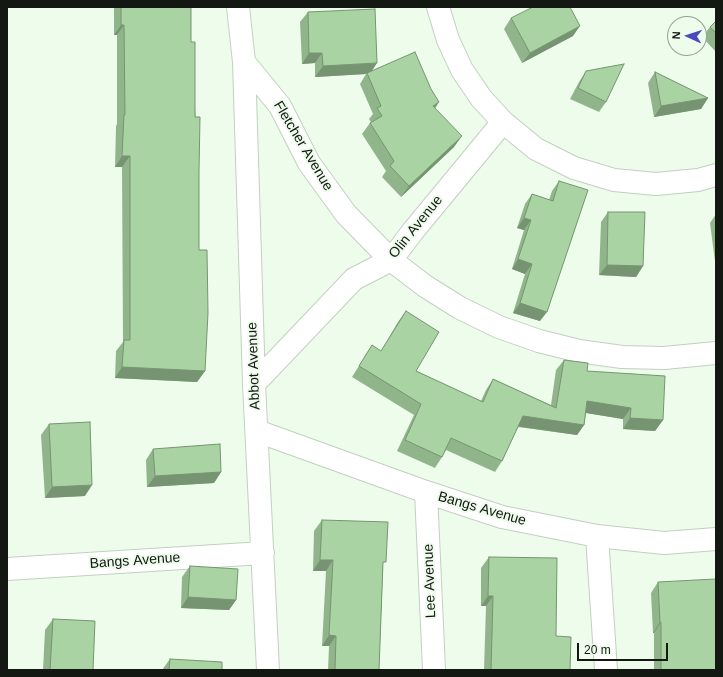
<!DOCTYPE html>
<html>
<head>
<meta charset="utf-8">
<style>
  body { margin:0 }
  #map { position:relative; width:723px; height:677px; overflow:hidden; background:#eefcec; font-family:Helvetica,sans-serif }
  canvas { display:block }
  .frame { position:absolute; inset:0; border:8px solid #131812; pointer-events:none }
  .north { position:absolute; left:667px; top:16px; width:40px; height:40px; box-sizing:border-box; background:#eefcec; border:1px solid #96a195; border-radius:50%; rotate:273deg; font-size:11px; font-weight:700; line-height:16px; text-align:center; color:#131812 }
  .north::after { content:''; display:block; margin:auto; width:14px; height:18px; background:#4c49bf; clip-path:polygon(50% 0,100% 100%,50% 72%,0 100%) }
  .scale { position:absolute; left:577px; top:643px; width:91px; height:18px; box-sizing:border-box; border:2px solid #131812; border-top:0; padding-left:5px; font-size:12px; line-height:14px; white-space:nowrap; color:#131812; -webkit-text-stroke:3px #eefcec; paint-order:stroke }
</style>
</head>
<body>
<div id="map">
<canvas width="723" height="677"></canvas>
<div class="frame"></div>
<div class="north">N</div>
<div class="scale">20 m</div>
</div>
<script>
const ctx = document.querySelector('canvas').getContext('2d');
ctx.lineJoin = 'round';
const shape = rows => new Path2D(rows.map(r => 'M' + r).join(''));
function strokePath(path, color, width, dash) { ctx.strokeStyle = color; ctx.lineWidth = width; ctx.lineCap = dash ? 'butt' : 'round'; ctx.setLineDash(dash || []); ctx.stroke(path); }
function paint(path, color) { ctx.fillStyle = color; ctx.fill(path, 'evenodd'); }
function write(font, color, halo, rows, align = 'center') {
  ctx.font = font + ' Helvetica,sans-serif'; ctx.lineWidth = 4; ctx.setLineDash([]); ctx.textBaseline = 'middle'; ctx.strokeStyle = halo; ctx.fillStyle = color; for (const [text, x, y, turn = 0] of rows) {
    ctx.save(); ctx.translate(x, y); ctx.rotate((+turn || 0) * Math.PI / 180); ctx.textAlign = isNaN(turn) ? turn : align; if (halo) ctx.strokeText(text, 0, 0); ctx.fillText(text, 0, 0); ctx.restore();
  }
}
const minor = shape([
  [238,7,244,62,280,106,309,163,346,214,391,260,425,286,460,308,499,327,539,341,579,351,622,357,664,358,716,353],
  [438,7,448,40,462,70,481,98,503,122,536,149,574,168,614,180,656,184,698,180,716,175],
  [244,62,254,384,268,670],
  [254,384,354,279,391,260,413,231,503,122],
  [257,431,426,492,502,517,597,536,664,543,716,539],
  [426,492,434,670],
  [597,536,606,670],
  [7,569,263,553]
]);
const wall = shape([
  [114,7,191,7,191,42,199,172,199,250,205,371,197,382,115,378,116,351,123,342,122,167,115,167,116,126,117,124,117,35,114,35],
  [308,12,372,71,435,108,454,147,401,197,382,177,386,171,362,134,370,123,371,122,369,119,373,114,360,84,366,74,315,77,315,63,302,64,300,22],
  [511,18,573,36,522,63,504,29],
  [716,21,716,52,702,37,710,27],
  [586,71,606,102,599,112,570,99,579,82],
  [655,72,708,98,701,109,654,117,648,83],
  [559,181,540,321,513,313,525,274,512,269,524,230,517,228,525,204,532,194,549,200,552,191],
  [608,212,643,266,636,277,599,275,601,222],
  [716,214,716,269,710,223],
  [406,311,416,371,481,401,486,390,493,379,551,405,556,370,564,360,587,371,663,420,655,431,623,429,623,419,586,413,584,425,577,435,518,427,502,461,495,472,446,450,442,457,435,468,397,451,414,415,352,377,372,345,381,351,398,322],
  [49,424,85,496,45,498,41,435],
  [153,449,221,472,214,483,147,487,146,460],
  [322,520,383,567,379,670,328,670,329,646,322,646,326,571,313,571,314,531],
  [489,557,556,636,570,670,484,670,486,606,481,606,481,568],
  [190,566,236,600,229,610,181,608,182,577],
  [658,582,716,670,654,670,654,633,653,633,651,593],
  [53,619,93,670,43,670,45,630],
  [170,659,222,670,162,670]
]);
const shadedWall = shape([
  [121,25,124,25,117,35,114,35],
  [580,26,573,36,522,63,530,53],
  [309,53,322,53,315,63,302,64],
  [377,63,370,74,367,73,366,74,315,77,323,66],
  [708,98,701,109,654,117,661,106],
  [439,102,432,113,433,106],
  [462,136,454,147,401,197,409,186],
  [122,156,130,156,122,167,115,167],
  [524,218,531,220,524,230,517,228],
  [518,259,532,264,525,274,512,269],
  [607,265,643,266,636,277,599,275],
  [520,303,547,312,540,321,513,313],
  [122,367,205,371,197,382,115,378],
  [587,401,631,408,623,419,580,412],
  [523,416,584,425,577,435,515,426],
  [630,418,663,420,655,431,623,429],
  [221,472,214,483,147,487,155,476],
  [92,485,85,496,45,498,52,487],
  [320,560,333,560,326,571,313,571],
  [488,596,493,596,486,606,481,606],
  [188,597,236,600,229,610,181,608],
  [660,622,661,622,654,633,653,633],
  [329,635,336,636,329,646,322,646]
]);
const building = shape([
  [121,7,191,7,191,42,195,42,195,117,200,117,199,172,199,250,207,250,208,313,205,371,122,367,124,340,130,340,130,156,122,156,124,115,125,115,124,25,121,25,121,7],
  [533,7,570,7,580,26,530,53,511,18,533,7],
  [375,9,377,63,323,66,322,53,309,53,308,12,375,9],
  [716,21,716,33,710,27,716,21],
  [415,52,431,89,439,102,433,106,462,136,409,186,390,166,394,161,370,123,382,116,377,108,381,106,367,73,415,52],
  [624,64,606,102,578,88,586,71,624,64],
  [655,72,708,98,661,106,655,72],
  [559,181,588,190,547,312,520,303,532,264,518,259,531,220,524,218,532,194,553,201,559,181],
  [608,212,645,212,643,266,607,265,608,212],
  [406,311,439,332,416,371,483,402,493,379,556,408,564,360,588,363,587,371,665,376,663,420,630,418,631,408,587,401,584,425,523,416,502,461,451,438,442,457,405,440,421,404,359,366,372,345,381,351,406,311],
  [90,422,92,485,52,487,49,424,90,422],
  [220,444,221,472,155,476,153,449,220,444],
  [322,520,388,522,386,562,383,562,379,670,335,670,336,636,329,635,333,560,320,560,322,520],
  [489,557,557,558,556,636,571,637,570,670,491,670,493,596,488,596,489,557],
  [190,566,238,569,236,600,188,597,190,566],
  [716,579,716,670,661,670,661,622,660,622,658,582,716,579],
  [53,619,95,621,93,670,50,670,53,619],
  [170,659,222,662,222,670,169,670,170,659]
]);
const streetNames = [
  ["Fletcher Avenue",303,146,59],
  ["Olin Avenue",416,227,-51],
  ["Abbot Avenue",254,366,-92],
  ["Bangs Avenue",482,509,16],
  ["Bangs Avenue",135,561,-4],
  ["Lee Avenue",430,581,-92]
];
strokePath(minor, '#c2d0c0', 24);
strokePath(minor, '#fff', 22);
paint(wall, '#91b58b');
paint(shadedWall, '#769471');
paint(building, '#a9d3a2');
strokePath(building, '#769471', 1);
write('14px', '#131812', '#eefcec', streetNames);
</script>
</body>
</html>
